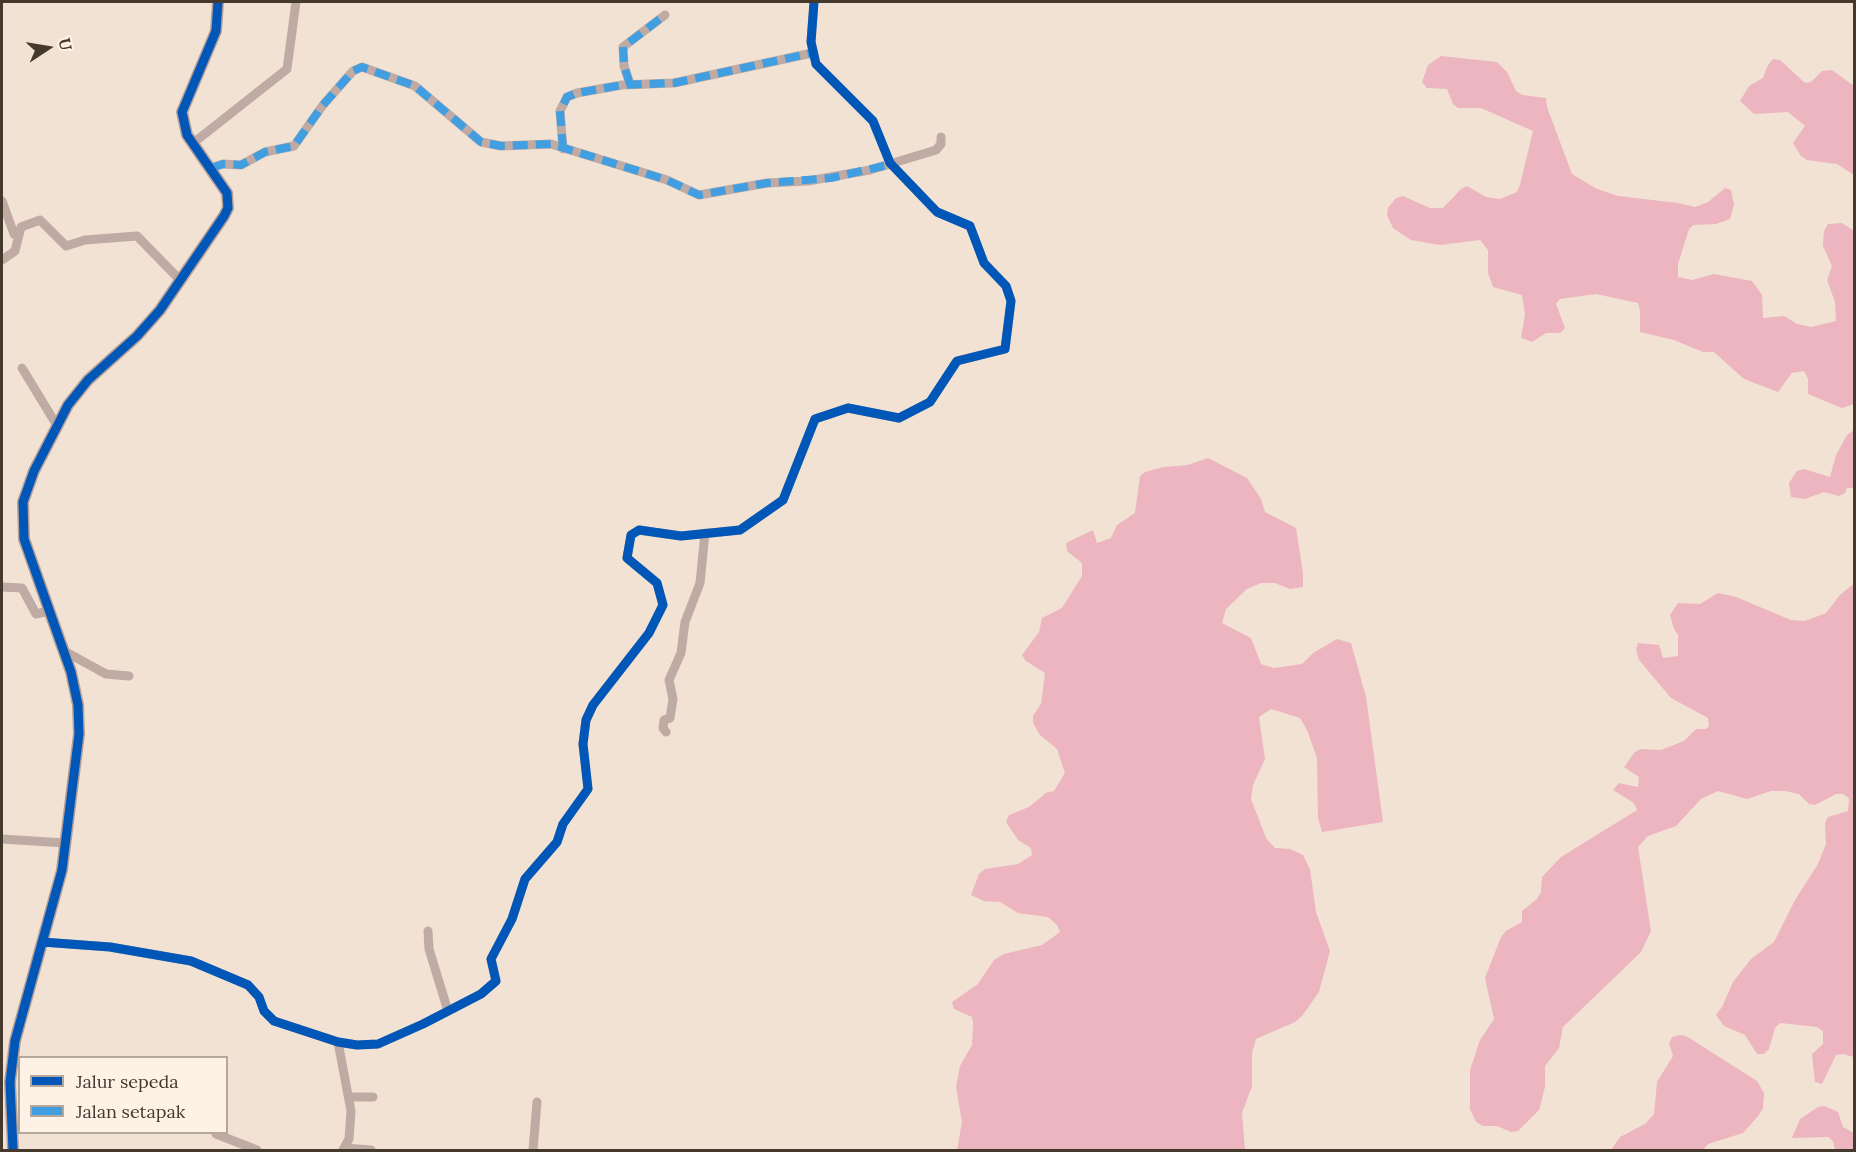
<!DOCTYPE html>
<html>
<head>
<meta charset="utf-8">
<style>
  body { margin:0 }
  #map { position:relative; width:1856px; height:1152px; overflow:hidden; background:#f2e2d3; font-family:Lora,serif }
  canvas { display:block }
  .frame { position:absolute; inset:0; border:3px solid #45392e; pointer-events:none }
  .legend { position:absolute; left:18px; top:1056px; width:210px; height:78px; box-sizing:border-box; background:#fef2e7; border:2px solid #b4a89d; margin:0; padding:8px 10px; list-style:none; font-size:18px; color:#45392e }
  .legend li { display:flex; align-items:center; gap:12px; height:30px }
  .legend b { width:30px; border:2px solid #b4a89d }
  .north { position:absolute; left:18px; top:18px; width:60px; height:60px; -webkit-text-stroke:4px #fef2e7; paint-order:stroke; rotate:78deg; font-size:16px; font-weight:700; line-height:24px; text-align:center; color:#45392e }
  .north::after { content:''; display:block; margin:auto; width:21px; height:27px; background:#45392e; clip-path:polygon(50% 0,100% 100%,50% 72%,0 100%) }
</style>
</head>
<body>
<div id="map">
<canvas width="1856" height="1152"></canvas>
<div class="frame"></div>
<ul class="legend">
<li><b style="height:8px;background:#0057b8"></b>Jalur sepeda</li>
<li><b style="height:8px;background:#409ee1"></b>Jalan setapak</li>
</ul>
<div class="north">U</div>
</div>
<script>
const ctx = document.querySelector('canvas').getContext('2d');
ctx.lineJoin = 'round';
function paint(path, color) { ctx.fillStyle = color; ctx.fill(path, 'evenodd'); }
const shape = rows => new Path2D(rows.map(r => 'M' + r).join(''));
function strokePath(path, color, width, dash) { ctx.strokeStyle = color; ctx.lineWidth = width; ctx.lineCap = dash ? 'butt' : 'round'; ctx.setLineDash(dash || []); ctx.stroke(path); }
const forest = shape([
  [1441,56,1497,62,1507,72,1516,91,1522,95,1546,98,1547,107,1572,174,1597,189,1618,196,1678,203,1695,207,1708,202,1725,188,1731,190,1734,205,1730,219,1716,224,1694,225,1689,229,1678,264,1678,277,1692,280,1714,274,1752,281,1762,295,1763,318,1784,316,1797,324,1811,327,1836,321,1835,302,1827,280,1832,266,1823,246,1824,231,1828,224,1842,223,1854,231,1854,404,1842,408,1808,394,1808,379,1804,371,1792,373,1778,392,1744,379,1714,352,1703,352,1674,340,1640,332,1640,311,1638,303,1596,294,1560,299,1556,304,1565,328,1560,333,1546,333,1532,342,1521,338,1525,315,1522,295,1493,287,1488,273,1488,250,1480,240,1440,245,1411,240,1393,228,1387,215,1388,208,1396,198,1403,196,1430,208,1443,208,1461,189,1467,186,1486,197,1500,199,1517,192,1520,185,1533,131,1481,108,1458,108,1453,104,1447,89,1427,88,1422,82,1428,65],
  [1773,59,1780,60,1805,83,1811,82,1822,71,1832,70,1854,86,1854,175,1837,164,1807,160,1801,156,1793,143,1805,126,1788,112,1754,114,1740,101,1749,86,1763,78,1768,65],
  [1854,430,1854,488,1847,488,1845,493,1839,496,1824,492,1805,499,1791,497,1789,483,1797,471,1804,469,1830,477,1836,455,1847,435],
  [1208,458,1247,478,1261,499,1265,512,1296,528,1303,573,1303,587,1290,589,1275,583,1261,583,1247,589,1226,609,1222,623,1251,638,1261,664,1274,668,1302,664,1313,653,1337,639,1351,643,1366,697,1383,822,1322,832,1318,818,1317,758,1307,730,1300,718,1271,709,1259,717,1265,759,1253,785,1251,799,1266,838,1275,848,1290,849,1303,855,1310,869,1316,912,1330,951,1319,992,1302,1016,1295,1022,1256,1039,1252,1053,1252,1086,1242,1113,1245,1150,957,1150,962,1122,956,1087,960,1066,972,1045,973,1024,972,1017,954,1009,952,1002,978,984,994,960,1004,954,1042,945,1060,932,1057,925,1048,917,1018,913,1000,902,984,901,971,895,979,874,985,869,1018,864,1032,855,1031,848,1018,840,1006,822,1009,815,1029,807,1046,793,1054,791,1065,773,1057,749,1040,735,1033,723,1033,716,1041,704,1045,673,1026,661,1022,655,1039,632,1042,618,1062,608,1082,576,1082,563,1067,551,1066,543,1093,530,1097,543,1111,538,1117,525,1135,513,1140,476,1145,472,1164,467,1188,465],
  [1852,585,1854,585,1854,1057,1843,1054,1836,1055,1822,1084,1815,1082,1812,1054,1823,1044,1823,1031,1817,1027,1780,1023,1775,1028,1769,1049,1764,1054,1757,1054,1745,1035,1724,1026,1716,1015,1722,1007,1733,982,1751,959,1774,942,1795,900,1818,864,1826,844,1825,823,1828,817,1848,811,1849,798,1843,794,1836,794,1815,805,1809,804,1799,794,1785,791,1771,791,1747,799,1718,791,1701,799,1676,826,1648,836,1638,847,1651,931,1641,952,1563,1027,1559,1048,1545,1066,1545,1087,1539,1110,1518,1131,1511,1132,1497,1126,1483,1126,1476,1122,1470,1109,1470,1070,1480,1040,1494,1019,1485,978,1501,937,1506,931,1522,922,1522,911,1537,899,1541,892,1542,877,1561,857,1637,810,1634,803,1613,790,1619,783,1638,787,1639,777,1624,767,1634,753,1640,749,1661,750,1684,741,1696,729,1706,729,1709,726,1708,718,1671,698,1639,660,1636,650,1638,643,1659,645,1663,658,1678,656,1678,635,1674,629,1670,615,1678,603,1700,604,1718,593,1736,597,1791,620,1805,621,1826,613,1840,595],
  [1679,1035,1686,1036,1757,1081,1764,1093,1763,1108,1759,1115,1743,1133,1708,1144,1703,1150,1611,1150,1620,1137,1645,1124,1654,1114,1657,1082,1673,1056,1669,1043,1672,1037],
  [1825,1106,1838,1112,1843,1127,1854,1133,1854,1150,1835,1150,1833,1141,1828,1137,1792,1138,1800,1119,1818,1107]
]);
const street = shape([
  [630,84,624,66,623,47,665,15],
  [192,144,287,69,296,2],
  [563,149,560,111,567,97,577,93,622,85,674,83,812,53],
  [211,168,223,164,241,165,265,152,294,146,323,105,353,71,362,67,415,86,481,142,501,146,551,144,667,180,699,195,767,183,808,181,870,170,936,150,941,144,941,137],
  [2,201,14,234,17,236],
  [2,260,15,251,21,227,40,220,66,246,85,240,137,236,180,280],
  [22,368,56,424],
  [2,587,22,588,36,614,49,611],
  [64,651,106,674,129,676],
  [666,732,663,728,664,720,670,718,673,699,669,680,681,653,685,622,700,583,705,533],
  [2,839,65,843],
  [428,931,429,949,448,1011],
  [42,942,110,947,191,961,248,985,259,997,264,1011,274,1021,338,1042,357,1045,378,1044,423,1024,481,994,496,981,491,959,512,919,525,879,557,842,563,824,588,789,583,744,586,720,593,705,649,633,663,605,657,583,627,558,631,535,639,530,681,536,740,530,783,500,815,419,848,408,899,418,930,402,957,361,1005,349,1011,301,1006,286,984,263,970,226,937,212,890,163,873,121,816,64,811,42,814,2],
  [338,1042,351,1111,349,1139,343,1150],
  [350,1097,373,1097],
  [216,1134,257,1150],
  [345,1148,371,1150],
  [533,1150,537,1102]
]);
const secondary = shape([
  [13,1150,10,1082,15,1041,62,870,79,734,78,705,71,672,24,539,23,502,34,471,68,405,88,380,137,336,160,310,224,216,228,208,227,193,187,135,182,112,216,31,218,2]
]);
const quiet = shape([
  [630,84,624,66,623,47,665,15],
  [563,149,560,111,567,97,577,93,622,85,674,83,812,53],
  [211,168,223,164,241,165,265,152,294,146,323,105,353,71,362,67,415,86,481,142,501,146,551,144,667,180,699,195,767,183,831,178,892,164,890,162]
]);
const cycleway = shape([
  [42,942,110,947,191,961,248,985,259,997,264,1011,274,1021,338,1042,357,1045,378,1044,423,1024,481,994,496,981,491,959,512,919,525,879,557,842,563,824,588,789,583,744,586,720,593,705,649,633,663,605,657,583,627,558,631,535,639,530,681,536,740,530,783,500,815,419,848,408,899,418,930,402,957,361,1005,349,1011,301,1006,286,984,263,970,226,937,212,890,163,873,121,816,64,811,42,814,2],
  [13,1150,10,1082,15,1041,62,870,79,734,78,705,71,672,24,539,23,502,34,471,68,405,88,380,137,336,160,310,224,216,228,208,227,193,187,135,182,112,216,31,218,2]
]);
paint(forest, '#ecb5bf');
strokePath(street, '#bfaba4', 9);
strokePath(secondary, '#b69e98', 12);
strokePath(quiet, '#409ee1', 8, [15, 8]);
strokePath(cycleway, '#0057b8', 9);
</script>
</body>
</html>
